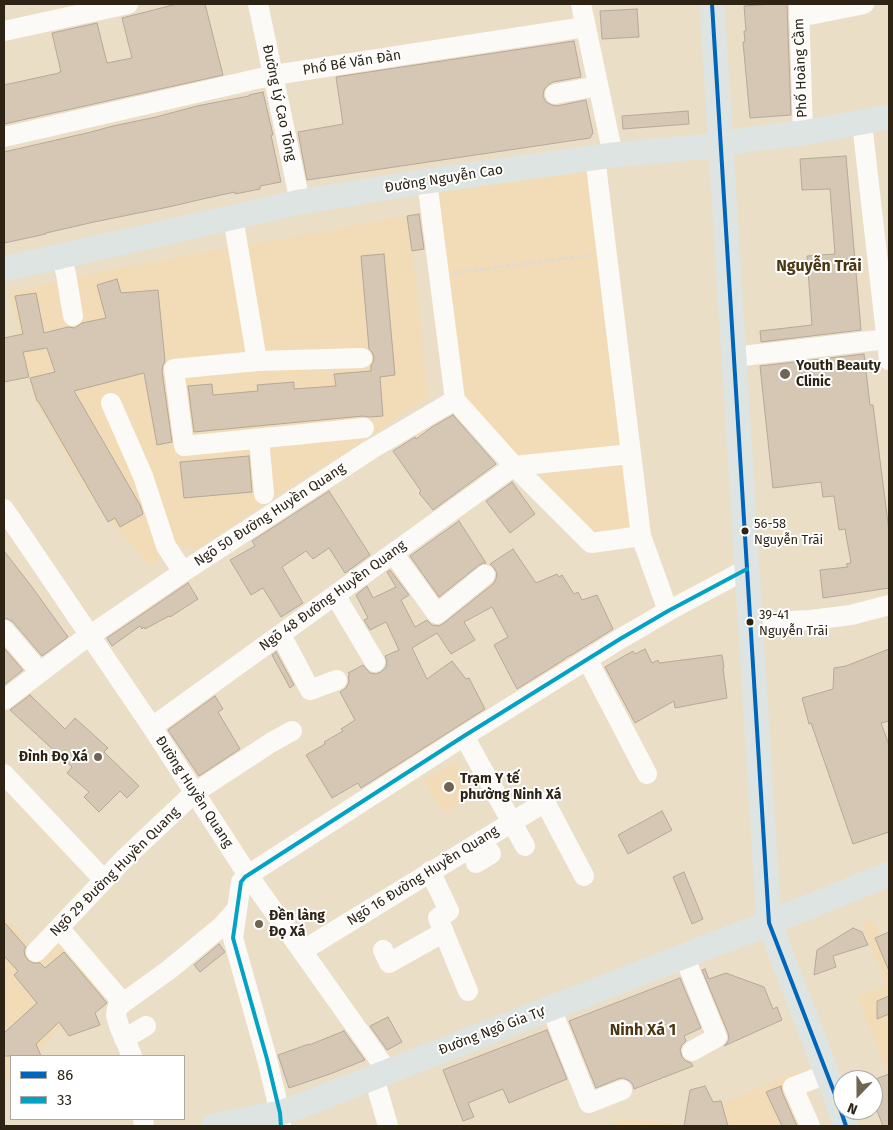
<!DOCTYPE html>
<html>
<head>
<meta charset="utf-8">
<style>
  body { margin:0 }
  #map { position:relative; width:893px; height:1130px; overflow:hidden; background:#ebdec7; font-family:"Fira Sans",sans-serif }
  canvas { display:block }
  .frame { position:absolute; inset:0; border:5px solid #2e2415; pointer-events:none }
  .legend { position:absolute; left:10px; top:1055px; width:175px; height:65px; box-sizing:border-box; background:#fff; border:1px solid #aba7a1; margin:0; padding:6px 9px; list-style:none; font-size:15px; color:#2e2415 }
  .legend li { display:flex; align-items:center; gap:10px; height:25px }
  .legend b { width:25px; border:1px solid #aba7a1 }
  .north { position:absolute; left:833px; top:1070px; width:50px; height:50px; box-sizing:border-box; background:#fff; border:1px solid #aba7a1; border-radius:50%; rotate:202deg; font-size:14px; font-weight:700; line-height:20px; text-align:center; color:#2e2415 }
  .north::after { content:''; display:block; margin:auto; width:18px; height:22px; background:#706553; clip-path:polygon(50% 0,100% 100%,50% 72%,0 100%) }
</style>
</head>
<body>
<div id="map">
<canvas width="893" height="1130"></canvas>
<div class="frame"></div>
<ul class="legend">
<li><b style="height:6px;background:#0065bd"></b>86</li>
<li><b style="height:6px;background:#02a2c5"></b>33</li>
</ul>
<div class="north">N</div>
</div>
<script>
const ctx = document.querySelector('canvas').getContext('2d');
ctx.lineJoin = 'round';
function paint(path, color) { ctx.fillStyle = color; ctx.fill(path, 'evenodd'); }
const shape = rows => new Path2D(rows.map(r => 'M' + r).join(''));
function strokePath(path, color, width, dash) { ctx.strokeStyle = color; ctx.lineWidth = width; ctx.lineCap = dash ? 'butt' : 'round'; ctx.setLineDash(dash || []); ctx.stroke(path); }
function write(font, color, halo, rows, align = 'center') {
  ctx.font = font + ' "Fira Sans",sans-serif'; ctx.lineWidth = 4; ctx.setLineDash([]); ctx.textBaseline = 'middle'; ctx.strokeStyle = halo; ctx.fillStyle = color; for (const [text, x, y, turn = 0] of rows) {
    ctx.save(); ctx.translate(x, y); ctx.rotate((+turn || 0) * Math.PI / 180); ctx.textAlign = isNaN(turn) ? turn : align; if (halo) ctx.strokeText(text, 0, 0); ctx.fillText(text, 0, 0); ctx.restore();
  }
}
const built = shape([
  [595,157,641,536,591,543,455,400,427,181],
  [407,216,412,251,428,398,335,459,262,505,195,550,182,546,151,566,117,529,87,492,35,401,10,292,119,268],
  [456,762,475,795,443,813,424,780],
  [4,915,33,950,57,927,118,990,56,1031,34,1056,11,1056,11,1077,4,1084],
  [873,920,889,959,889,1077,857,997,886,985,862,924],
  [799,1070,820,1126,729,1126,723,1103],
  [634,1119,694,1126,609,1126,612,1121]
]);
const building = shape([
  [177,4,205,4,223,75,4,124,4,85,59,73,59,72,61,72,52,33,97,23,107,63,132,58,122,18,177,4],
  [774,4,787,4,791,115,750,118,743,42,745,42,744,31,746,31,744,6,774,4],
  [637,9,639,37,602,39,600,11,637,9],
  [574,41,581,77,553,82,548,85,544,90,543,96,546,102,552,105,557,106,586,100,593,133,590,138,307,180,298,132,343,124,336,77,574,41],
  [263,92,273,135,271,135,281,182,260,186,260,189,235,194,235,192,207,198,173,206,94,222,46,233,46,234,4,243,4,152,91,132,113,126,156,117,197,106,249,96,249,95,263,92],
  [688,111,689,124,623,129,622,116,688,111],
  [846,156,861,330,761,342,760,331,812,325,807,256,835,254,830,189,802,190,800,159,846,156],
  [419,214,424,249,412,251,407,216,419,214],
  [384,254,395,375,380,377,383,416,369,417,363,416,194,432,188,386,212,384,213,395,258,391,257,385,294,382,294,389,336,386,334,374,371,371,371,365,373,363,374,357,372,352,369,349,361,256,384,254],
  [117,279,121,293,158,290,165,361,163,365,162,371,172,442,157,445,144,373,74,391,140,505,143,514,120,527,115,518,108,522,38,401,37,401,30,378,55,372,47,348,23,352,29,377,4,382,4,338,23,334,15,296,36,293,44,333,68,327,75,328,82,323,106,318,97,285,117,279],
  [864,354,870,405,873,405,889,531,889,588,823,598,820,570,848,567,846,564,851,563,845,529,839,530,834,496,823,497,821,482,773,488,760,366,864,354],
  [453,415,496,464,433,510,419,493,421,491,393,451,415,437,416,439,432,427,453,415],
  [249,456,252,492,184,498,180,462,249,456],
  [512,482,535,514,510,533,486,501,512,482],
  [329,491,370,555,345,573,329,548,313,559,306,551,282,567,303,603,281,617,263,588,251,595,230,560,255,546,252,541,329,491],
  [459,521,486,563,483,563,478,566,439,597,410,556,459,521],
  [513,549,536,583,557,574,559,577,562,575,574,594,578,592,582,600,597,595,613,629,573,654,565,658,565,659,517,689,494,645,508,637,492,607,464,622,475,640,451,654,437,633,412,648,427,679,452,661,466,679,469,678,485,709,361,788,358,783,332,798,306,755,325,744,324,742,343,731,341,729,355,720,340,692,346,688,349,682,348,676,350,675,348,673,363,665,370,673,376,674,381,672,386,667,387,661,385,656,399,650,386,622,370,630,364,620,368,618,356,595,367,586,373,598,396,587,387,572,390,570,409,595,401,600,415,627,427,620,432,625,439,626,444,623,493,584,496,579,497,573,494,568,490,564,513,549],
  [4,551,32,587,68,637,42,656,13,622,8,619,4,618,4,551],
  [188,583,198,599,170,617,169,616,145,629,144,627,142,629,140,626,112,646,107,638,188,583],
  [4,648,23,670,4,685,4,648],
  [645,649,652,663,658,660,659,663,722,655,724,668,723,668,727,698,675,708,674,701,635,723,605,667,633,651,635,654,645,649],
  [889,649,889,721,881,723,889,745,889,832,853,844,811,723,809,724,802,698,833,689,834,668,846,666,889,649],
  [276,652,294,685,290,688,272,655,276,652],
  [30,695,65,729,75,718,108,748,104,752,139,786,127,798,120,791,99,812,84,797,89,792,67,773,72,767,10,710,30,695],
  [215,696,223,709,218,712,240,749,199,776,168,730,215,696],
  [662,811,672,830,628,854,618,835,662,811],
  [684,872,703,919,692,924,673,877,684,872],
  [4,922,26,947,24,950,25,956,28,960,33,963,40,963,45,968,64,952,107,1003,95,1013,100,1025,69,1036,59,1022,36,1044,41,1056,4,1056,4,1033,37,1003,14,975,18,971,4,956,4,922],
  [853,928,862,932,868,945,833,956,836,967,814,975,817,950,853,928],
  [889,932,889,971,875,938,889,932],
  [219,944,225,952,200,972,194,965,219,944],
  [705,969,709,979,726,973,764,987,773,1009,777,1007,782,1020,724,1046,727,1043,729,1039,728,1033,702,970,705,969],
  [680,978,701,1028,684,1036,686,1041,682,1045,680,1050,682,1057,686,1061,691,1063,693,1066,634,1089,633,1085,630,1081,623,1078,618,1079,596,1088,569,1021,680,978],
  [889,996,889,1014,877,1019,877,1001,889,996],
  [388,1017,402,1042,387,1050,370,1026,388,1017],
  [547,1030,567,1079,509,1103,503,1089,468,1103,474,1117,463,1121,443,1070,547,1030],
  [344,1031,365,1060,330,1074,289,1088,278,1055,309,1044,309,1045,344,1031],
  [889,1074,889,1126,883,1126,876,1108,873,1109,873,1080,889,1074],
  [705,1086,713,1102,721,1101,728,1126,684,1126,690,1090,705,1086],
  [781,1086,782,1092,797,1126,782,1126,766,1092,781,1086]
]);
const path = shape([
  [454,273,592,255]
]);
const minor = shape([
  [258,4,300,202],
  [581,4,613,155],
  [799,4,803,133],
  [799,17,864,4],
  [4,31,128,4],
  [555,94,598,86],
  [862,123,889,360],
  [4,137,274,75,585,27],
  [595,157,641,536,668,611],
  [427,181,455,400,514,466,591,543,641,536],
  [233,217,257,361,362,358],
  [61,255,66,274,73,316],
  [734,357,887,339],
  [257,361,174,369,184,446,364,428],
  [111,403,143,476,166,546,183,572],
  [259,439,264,494],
  [4,509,152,727,248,875,388,1072],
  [393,553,437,614,485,575],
  [335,595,375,662],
  [750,623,811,620,851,615,889,605],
  [4,630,40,672],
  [281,635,310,690,337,680],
  [587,659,647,774],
  [4,700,76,645,183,572,370,450,455,400],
  [152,727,514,466,631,454],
  [464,736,525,846],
  [4,774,104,880],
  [476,863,491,854,482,840],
  [430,871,449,911,438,918,468,991],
  [59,928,123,1003],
  [383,950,389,963,444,932],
  [302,951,545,802,584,876],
  [36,952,124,859,194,793,272,742,292,731],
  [684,956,717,1037,692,1051],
  [551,1008,589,1103,622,1090],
  [124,1039,146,1026],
  [132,1056,119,1026,116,1015,117,1008,123,1003,170,969,222,926,236,910],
  [374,1077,388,1126],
  [143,1119,144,1126],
  [281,1126,280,1113,267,1059,233,938,241,882,245,877,464,736,620,639,668,611,747,569],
  [810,1126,793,1087,827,1074]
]);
const major = shape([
  [712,4,769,923,836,1097,846,1126],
  [4,269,300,202,427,181,613,155,721,145,751,139,803,133,889,117],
  [213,1126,280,1113,300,1106,769,923,889,874]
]);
const bus1 = shape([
  [712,4,769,923,836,1097,846,1126]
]);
const bus2 = shape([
  [281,1126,280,1113,267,1059,233,938,241,882,245,877,464,736,620,639,668,611,747,569]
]);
const markers = [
  [785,374,6,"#706553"],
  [745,531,4.5,"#2e2415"],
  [750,622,4.5,"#2e2415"],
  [98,757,5,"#706553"],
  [449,787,6,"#706553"],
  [259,924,5,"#706553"]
];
const busNames = [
  ["56-58",754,524],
  ["Nguyễn Trãi",754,540],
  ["39-41",759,615],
  ["Nguyễn Trãi",759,631]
];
const streetNames = [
  ["Phố Bế Văn Đàn",352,63,-9],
  ["Phố Hoàng Cầm",801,68,-92],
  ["Đường Lý Cao Tông",279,103,78],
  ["Đường Nguyễn Cao",444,179,-9],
  ["Ngõ 50 Đường Huyền Quang",270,515,-33],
  ["Ngõ 48 Đường Huyền Quang",333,596,-36],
  ["Đường Huyền Quang",194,792,57],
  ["Ngõ 29 Đường Huyền Quang",115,872,-45],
  ["Ngõ 16 Đường Huyền Quang",423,876,-32],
  ["Đường Ngô Gia Tự",492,1031,-21]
];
const poiNames = [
  ["Youth Beauty",796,366],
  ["Clinic",796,382],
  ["Đình Đọ Xá",88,757,"right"],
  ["Trạm Y tế",460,779],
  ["phường Ninh Xá",460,795],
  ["Đền làng",269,916],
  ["Đọ Xá",269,932]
];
const quarterNames = [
  ["Nguyễn Trãi",819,267],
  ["Ninh Xá 1",643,1031]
];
paint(built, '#f2dcb7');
paint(building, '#d6c7b4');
strokePath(building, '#b4a898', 1);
strokePath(path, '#dfdbd3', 3, [4, 2.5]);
strokePath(minor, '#fcfaf7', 20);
strokePath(major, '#dde4e1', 25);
strokePath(bus1, '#0065bd', 4);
strokePath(bus2, '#02a2c5', 4);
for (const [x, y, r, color] of markers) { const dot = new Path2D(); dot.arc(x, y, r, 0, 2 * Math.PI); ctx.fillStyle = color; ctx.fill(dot); strokePath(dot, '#fff', 2); }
write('13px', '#2e2415', '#fff', busNames, 'left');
write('14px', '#2e2415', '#fff', streetNames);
write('bold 14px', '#2e2415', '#fff', poiNames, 'left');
write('bold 16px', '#4c3712', '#fff', quarterNames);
</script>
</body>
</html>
